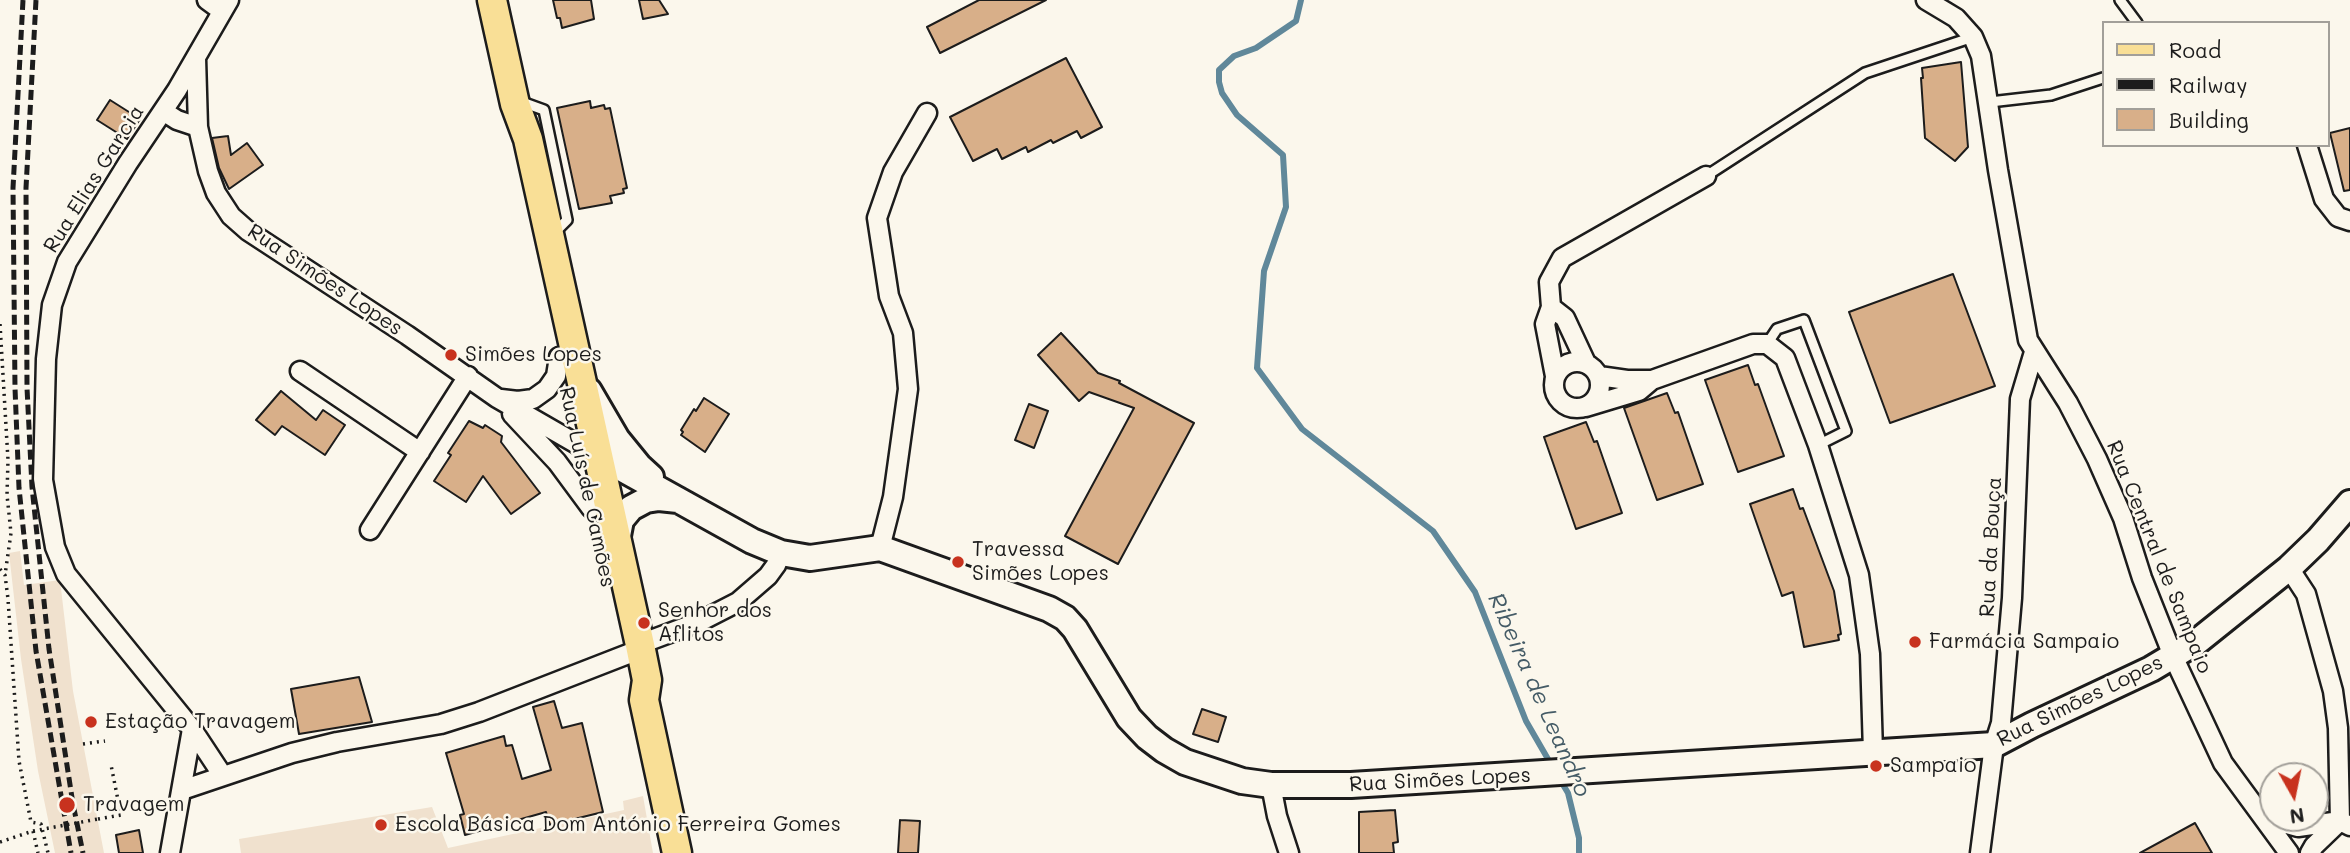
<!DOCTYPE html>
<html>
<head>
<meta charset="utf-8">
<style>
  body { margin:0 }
  #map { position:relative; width:2350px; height:853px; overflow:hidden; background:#fbf7ec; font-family:Mali,sans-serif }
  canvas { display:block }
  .legend { position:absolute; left:2102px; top:21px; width:228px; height:126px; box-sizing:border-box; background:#fbf7ec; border:2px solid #a29f99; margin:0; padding:9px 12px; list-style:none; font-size:21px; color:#1c1c1c }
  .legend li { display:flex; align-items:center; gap:14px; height:35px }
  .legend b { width:35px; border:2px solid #a29f99 }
  .north { position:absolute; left:2259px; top:762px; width:70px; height:70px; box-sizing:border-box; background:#fbf7ec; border:2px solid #a29f99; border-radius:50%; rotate:171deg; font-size:19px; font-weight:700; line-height:28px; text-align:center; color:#1c1c1c }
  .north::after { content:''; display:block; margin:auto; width:24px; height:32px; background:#c8321e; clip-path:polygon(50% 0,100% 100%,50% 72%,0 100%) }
</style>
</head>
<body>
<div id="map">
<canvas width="2350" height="853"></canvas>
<ul class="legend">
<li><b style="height:9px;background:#f9df96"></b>Road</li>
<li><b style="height:9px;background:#1c1c1c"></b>Railway</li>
<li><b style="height:19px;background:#d8af89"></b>Building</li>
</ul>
<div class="north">N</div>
</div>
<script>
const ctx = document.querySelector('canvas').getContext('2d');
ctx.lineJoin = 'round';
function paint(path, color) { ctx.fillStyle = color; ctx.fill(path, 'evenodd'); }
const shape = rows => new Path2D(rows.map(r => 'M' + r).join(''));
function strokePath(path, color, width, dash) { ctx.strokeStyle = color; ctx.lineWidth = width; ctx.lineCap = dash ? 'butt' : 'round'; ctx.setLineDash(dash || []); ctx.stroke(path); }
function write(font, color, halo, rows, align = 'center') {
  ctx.font = font + ' Mali,sans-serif'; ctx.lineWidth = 5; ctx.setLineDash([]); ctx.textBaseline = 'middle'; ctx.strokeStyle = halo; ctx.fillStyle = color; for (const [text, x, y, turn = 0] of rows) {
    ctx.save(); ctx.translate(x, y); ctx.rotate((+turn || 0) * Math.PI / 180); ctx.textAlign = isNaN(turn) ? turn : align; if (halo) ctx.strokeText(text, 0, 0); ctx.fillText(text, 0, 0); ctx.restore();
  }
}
const built = shape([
  [20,551,24,585,60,580,73,691,104,853,55,853,38,771,21,659,9,553],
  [643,796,653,853,241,853,239,839,432,807,448,848,624,810,623,801]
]);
const stream = shape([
  [1301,0,1296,21,1256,48,1234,56,1219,70,1219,82,1222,93,1237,115,1283,155,1286,207,1264,271,1257,368,1302,429,1433,531,1475,592,1526,721,1552,766],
  [1559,778,1568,793,1579,838,1579,853]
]);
const building = shape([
  [553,0,591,0,594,19,562,28,560,18,557,18,553,0],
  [639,0,659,0,668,14,643,19,639,0],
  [979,0,1046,0,940,53,927,27,979,0],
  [1066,58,1102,127,1081,138,1077,131,1053,143,1051,140,1028,152,1026,147,1002,159,997,149,973,161,950,117,1066,58],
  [1961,62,1968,147,1955,161,1925,138,1921,78,1923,78,1922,68,1961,62],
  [110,100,140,119,127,139,97,120,110,100],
  [590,101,591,108,604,105,605,109,610,108,627,188,623,189,624,193,610,196,612,203,579,209,557,108,590,101],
  [2350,128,2350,190,2344,191,2330,133,2350,128],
  [228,136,231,155,247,143,263,165,229,189,219,168,212,138,228,136],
  [1953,274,1995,386,1890,423,1849,312,1953,274],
  [1061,333,1098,373,1120,381,1119,383,1194,423,1118,564,1065,536,1134,408,1089,392,1079,401,1038,355,1061,333],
  [1748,365,1755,385,1758,384,1784,456,1738,472,1705,380,1748,365],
  [281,391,316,420,323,410,345,425,325,455,282,426,275,435,256,420,281,391],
  [1667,393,1675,413,1678,412,1703,484,1657,500,1624,408,1667,393],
  [704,398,729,414,705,452,681,435,683,432,681,430,694,409,696,411,704,398],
  [1029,404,1048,411,1034,448,1015,440,1029,404],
  [469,421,483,428,485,425,502,436,501,442,540,493,511,514,483,476,466,502,434,481,451,455,448,453,469,421],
  [1586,422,1594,442,1597,441,1622,513,1576,529,1544,437,1586,422],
  [1793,489,1800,509,1803,508,1834,591,1841,634,1838,635,1839,640,1804,647,1793,592,1782,596,1750,504,1793,489],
  [359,677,372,722,299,734,291,689,359,677],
  [554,701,562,728,582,723,603,812,550,825,546,812,465,835,460,815,464,814,446,753,504,736,506,746,512,745,522,779,551,770,533,707,554,701],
  [1202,709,1226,717,1218,742,1193,734,1202,709],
  [1395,810,1398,842,1393,843,1394,853,1359,853,1359,812,1395,810],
  [900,820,920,821,918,853,898,853,900,820],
  [2195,823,2212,853,2140,853,2195,823],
  [139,830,143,853,119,853,116,835,139,830]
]);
const path = shape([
  [0,324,8,460,7,495,11,533,5,575],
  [0,569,5,575,8,599,19,761,31,822,41,824,48,853],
  [83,744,105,741],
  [98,819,121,815,111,765],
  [0,842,33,831,38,853]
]);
const lane = shape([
  [2120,0,2137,23],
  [522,102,544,110,567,220,554,233],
  [1990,102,2051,95,2103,78],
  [1706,176,1865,73,1973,37],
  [1767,344,1777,329,1804,320,1846,431,1818,445]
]);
const street = shape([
  [207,0,222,11],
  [1926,0,1956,18,1973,37,1981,56,1998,170,2028,340,2068,403,2097,459,2123,518,2142,578,2173,656,2223,763,2289,853],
  [196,58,198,127,208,171,216,193,231,216,248,231,407,335,497,398,596,455],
  [163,111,177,120,198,127],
  [2307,145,2324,199,2338,217,2350,221],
  [1551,307,1565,318,1586,363],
  '1554 385a23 23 0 1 1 46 0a23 23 0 1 1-46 0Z',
  [300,371,420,452],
  [1555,376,1545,324,1551,307,1549,282,1562,258,1706,176],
  [1599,376,1627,380,1652,380,1753,344,1767,344,1785,358,1818,445,1859,575,1870,654,1873,752],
  [501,399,518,401,533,399,547,389,556,376,559,357],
  [1586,407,1639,391,1652,380],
  [512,414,557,462,591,508],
  [370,530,468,376],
  [880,548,893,497,908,389,903,333,889,296,877,218,893,172,927,113],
  [2289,568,2306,594,2333,691,2338,728,2340,821,2350,826],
  [651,640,699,622,738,602,768,576,776,565,781,553],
  [223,776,192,729,66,574,55,547,43,480,46,359,52,305,67,262,128,163,177,90,229,0],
  [1271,785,1277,816,1289,853],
  [182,790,292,753,337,742,441,724,479,712,641,649],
  [2265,818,2298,827,2340,821],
  [170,853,192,729],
  [1980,853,1994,745,2001,723,2012,598,2020,399,2034,352],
  [2310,853,2314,846,2340,821]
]);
const secondary = shape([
  [589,391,617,439,639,466,651,477],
  [590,445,599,456,752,541,781,553,810,558,880,548,1049,609,1065,618,1075,629,1129,718,1147,737,1164,750,1185,762,1242,781,1271,785,1351,785,1994,745,2032,725,2151,669,2198,641,2289,568,2318,540,2350,503],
  [617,541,621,520,631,508,646,500,659,498,678,500]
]);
const primary = shape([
  [492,0,515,104,528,139,640,645,647,680,644,700,677,853]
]);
const rail = shape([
  [23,0,13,188,15,388,19,488,36,651,71,853],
  [36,0,26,188,27,388,32,487,49,649,73,804,83,853]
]);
const pathBridge = shape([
  [33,831,98,819]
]);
const markers = [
  [451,355,7,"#c8321e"],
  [958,562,7,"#c8321e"],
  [644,623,7,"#c8321e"],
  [1915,642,7,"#c8321e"],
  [91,722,7,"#c8321e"],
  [1876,766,7,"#c8321e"],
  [67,805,9,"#c8321e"],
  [381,825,7,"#c8321e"]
];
const streetNames = [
  ["Rua Elias Garcia",94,179,-58],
  ["Rua Simões Lopes",325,280,34],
  ["Rua Luís de Camões",587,487,78],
  ["Rua da Bouça",1991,547,-87],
  ["Rua Central de Sampaio",2159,557,68],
  ["Rua Simões Lopes",2080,701,-26],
  ["Rua Simões Lopes",1440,780,-3]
];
const poiNames = [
  ["Simões Lopes",465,355],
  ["Travessa",972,550],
  ["Simões Lopes",972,574],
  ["Senhor dos",658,611],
  ["Aflitos",658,635],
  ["Farmácia Sampaio",1929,642],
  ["Estação Travagem",105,722],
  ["Sampaio",1890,766],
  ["Travagem",83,805],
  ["Escola Básica Dom António Ferreira Gomes",395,825]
];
const waterNames = [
  ["Ribeira de Leandro",1539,695,66]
];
paint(built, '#f0e1ce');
strokePath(stream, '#60889a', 6);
paint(building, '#d8af89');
strokePath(building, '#1c1c1c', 2);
strokePath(lane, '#1c1c1c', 14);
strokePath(street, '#1c1c1c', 23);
strokePath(secondary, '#1c1c1c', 30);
strokePath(primary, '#1c1c1c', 33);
strokePath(path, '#1c1c1c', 3.5, [2, 5]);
strokePath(lane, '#fbf7ec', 9);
strokePath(street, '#fbf7ec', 18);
strokePath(secondary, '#fbf7ec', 24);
strokePath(primary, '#f9df96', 28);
strokePath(rail, '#1c1c1c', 5, [10, 5]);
strokePath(pathBridge, '#1c1c1c', 3.5, [2, 5]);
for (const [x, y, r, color] of markers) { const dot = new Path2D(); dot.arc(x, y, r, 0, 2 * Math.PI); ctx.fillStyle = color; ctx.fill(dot); strokePath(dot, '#fbf7ec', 2.5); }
write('21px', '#1c1c1c', '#fbf7ec', streetNames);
write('21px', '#1c1c1c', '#fbf7ec', poiNames, 'left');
write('italic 23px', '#445b66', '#fbf7ec', waterNames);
</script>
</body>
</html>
